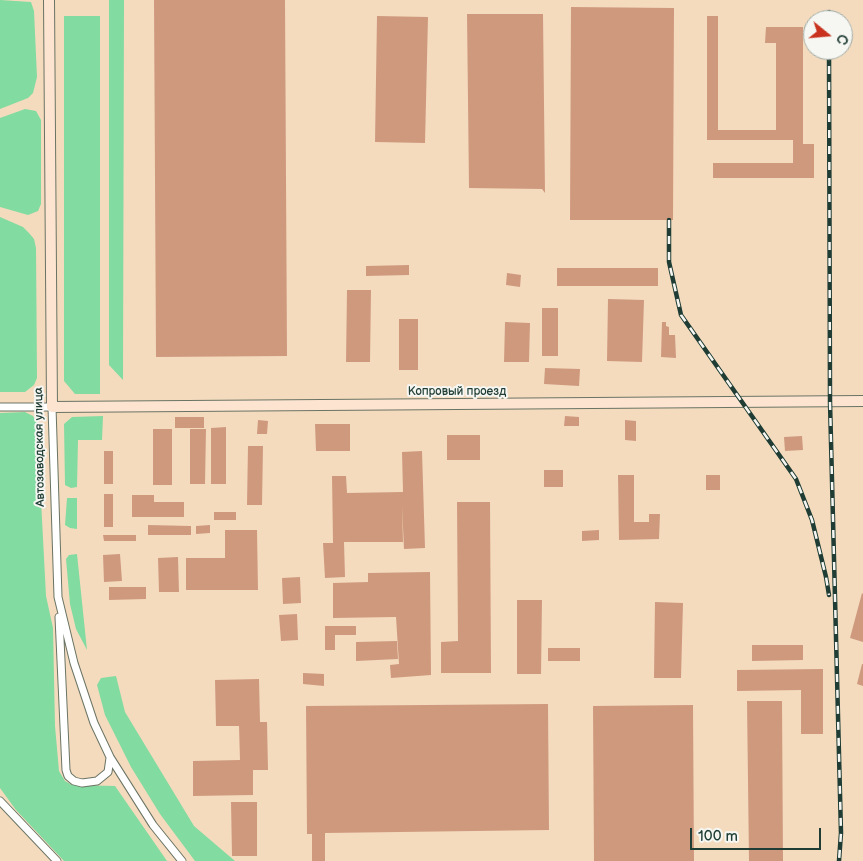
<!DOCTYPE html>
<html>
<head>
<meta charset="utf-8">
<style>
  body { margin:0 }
  #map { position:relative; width:863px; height:861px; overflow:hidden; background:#f4dbbe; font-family:"Balsamiq Sans",sans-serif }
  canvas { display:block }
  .north { position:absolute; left:803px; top:10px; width:50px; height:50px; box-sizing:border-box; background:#f6f6f2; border:1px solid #a0aca6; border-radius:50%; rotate:107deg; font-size:14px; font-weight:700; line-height:20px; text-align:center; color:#1f3d34 }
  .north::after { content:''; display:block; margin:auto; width:18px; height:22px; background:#c8321e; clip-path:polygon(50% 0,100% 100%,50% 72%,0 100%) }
  .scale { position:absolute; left:690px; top:828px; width:131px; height:22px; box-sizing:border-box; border:2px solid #1f3d34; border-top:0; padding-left:6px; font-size:15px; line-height:18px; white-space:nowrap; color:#1f3d34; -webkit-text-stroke:4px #f6f6f2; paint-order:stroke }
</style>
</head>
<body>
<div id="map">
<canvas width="863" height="861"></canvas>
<div class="north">С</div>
<div class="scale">100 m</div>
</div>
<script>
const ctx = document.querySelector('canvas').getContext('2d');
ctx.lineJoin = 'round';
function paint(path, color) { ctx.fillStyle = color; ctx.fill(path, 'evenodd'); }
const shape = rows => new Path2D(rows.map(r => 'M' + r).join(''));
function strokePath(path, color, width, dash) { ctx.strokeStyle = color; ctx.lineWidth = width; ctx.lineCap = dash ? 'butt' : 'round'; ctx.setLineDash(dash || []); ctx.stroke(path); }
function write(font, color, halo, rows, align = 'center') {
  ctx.font = font + ' "Balsamiq Sans",sans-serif'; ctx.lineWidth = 4; ctx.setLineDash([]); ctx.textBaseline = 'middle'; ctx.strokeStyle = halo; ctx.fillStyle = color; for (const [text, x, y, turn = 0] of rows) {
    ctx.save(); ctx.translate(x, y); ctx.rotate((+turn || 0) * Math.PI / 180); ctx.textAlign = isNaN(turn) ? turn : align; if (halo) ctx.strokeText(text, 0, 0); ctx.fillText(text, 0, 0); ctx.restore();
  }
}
const green = shape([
  [0,0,31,2,34,11,37,77,33,93,28,98,0,109],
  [109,0,124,0,123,380,109,365],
  [64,16,100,16,100,394,75,394,64,381],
  [25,109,36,111,41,120,41,204,38,211,28,215,0,207,0,118],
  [0,217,23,227,29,233,34,239,36,248,37,378,34,385,25,392,0,392],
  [25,412,33,416,37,423,46,596,53,628,55,726,59,771,65,781,72,785,115,786,167,861,64,861,16,810,0,788,0,413],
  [103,416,102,440,78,440,77,487,71,488,65,485,64,424,72,417],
  [67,498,77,498,77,529,70,528,65,525],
  [77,554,87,650,76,629,70,604,66,559,69,555],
  [116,676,125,712,194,826,235,861,195,861,160,814,131,767,105,715,97,685,101,678]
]);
const building = shape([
  [154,0,285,0,287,356,156,357],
  [571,7,674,8,673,220,570,220],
  [467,14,543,14,545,193,542,189,469,188],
  [377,16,428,17,425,143,375,142],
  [707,16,718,16,718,130,776,130,776,43,765,43,766,27,803,27,803,144,814,144,814,178,713,178,713,163,793,163,793,140,707,140],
  [409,265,409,275,366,276,366,266],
  [557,268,658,268,658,286,557,286],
  [507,273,521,275,520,287,506,285],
  [347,290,371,290,370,362,346,362],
  [608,299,644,300,642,362,607,361],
  [542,308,558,308,558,356,542,356],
  [399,319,418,319,418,370,399,370],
  [505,322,530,323,529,362,504,362],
  [662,322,666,322,666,326,669,327,669,335,675,335,676,358,661,357],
  [545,368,580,369,579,386,544,384],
  [565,416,579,417,579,426,564,426],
  [175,417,204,417,204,428,175,428],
  [258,420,268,421,267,434,257,434],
  [625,420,636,421,636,441,625,440],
  [315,424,350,424,350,451,316,451],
  [226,427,226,484,211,484,211,428],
  [153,429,172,429,172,485,153,485],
  [190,429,206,429,205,484,190,484],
  [447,435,480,435,480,460,447,460],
  [802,436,803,450,785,451,784,437],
  [248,446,263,446,262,505,247,505],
  [104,451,113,451,113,484,104,484],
  [422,451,425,548,404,549,402,505,403,542,344,542,345,577,325,578,323,543,333,543,332,476,346,476,347,493,403,492,402,452],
  [544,470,563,470,563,487,544,487],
  [618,475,634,475,634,522,649,522,649,514,660,514,659,539,619,540],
  [706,475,720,475,720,490,706,490],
  [104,494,113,494,113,527,104,527],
  [132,495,154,495,154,502,184,502,184,517,132,517],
  [457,502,490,502,491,673,441,673,441,642,458,641],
  [214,512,236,512,236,520,214,520],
  [148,525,191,526,191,535,148,535],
  [210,525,210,533,196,534,196,526],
  [225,530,257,530,258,590,186,590,186,558,225,558],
  [599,530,599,540,582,541,582,531],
  [103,535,136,535,136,541,104,541],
  [120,554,122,581,104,582,103,555],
  [178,557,179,592,159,592,158,558],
  [430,572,431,675,391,678,390,665,399,664,396,617,333,618,333,583,368,582,368,573],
  [300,577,301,603,283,604,282,578],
  [109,587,146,587,146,599,109,600],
  [862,593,863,594,863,642,850,638],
  [517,600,542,600,541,674,517,674],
  [655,602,683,603,681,678,654,678],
  [297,614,298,640,281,641,279,615],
  [325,626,356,626,356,635,335,635,335,650,325,650],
  [397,641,398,659,356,661,356,642],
  [752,645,803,645,803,660,752,661],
  [548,648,580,648,580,661,548,661],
  [862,664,863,664,863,686,857,684],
  [823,669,823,734,801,734,801,690,737,691,737,670],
  [303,673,324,674,324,686,303,684],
  [259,679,260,722,267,722,268,770,253,770,253,795,193,796,193,761,240,760,239,726,216,726,215,680],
  [747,701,782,701,783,861,749,861],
  [548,704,549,830,325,833,325,861,312,861,312,834,307,834,306,706],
  [693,705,694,861,594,861,593,706],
  [231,802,257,802,257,856,232,856]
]);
const street = shape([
  [0,407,52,407,58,597,74,663,94,723,110,757,153,825,182,861],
  [59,617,66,770,68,776,74,781,82,783,97,781,108,772,110,758],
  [0,801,57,861]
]);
const secondary = shape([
  [49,0,52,407,863,401]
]);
const rail = shape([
  [829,12,829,20],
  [829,50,830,402,841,833,839,861],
  [669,220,669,262,681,315,796,479,812,520,826,577,829,595]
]);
const streetNames = [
  ["Копровый проезд",457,392],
  ["Автозаводская улица",40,447,-91]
];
paint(green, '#82dba0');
paint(building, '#cf997e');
strokePath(street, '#6a7464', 9);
strokePath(secondary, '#6a7464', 12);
strokePath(street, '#fff', 7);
strokePath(secondary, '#fde4d1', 10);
strokePath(rail, '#1f3d34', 4.5);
strokePath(rail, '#f6f6f2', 2.5, [8]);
write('12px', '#1f3d34', '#f6f6f2', streetNames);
</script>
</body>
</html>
